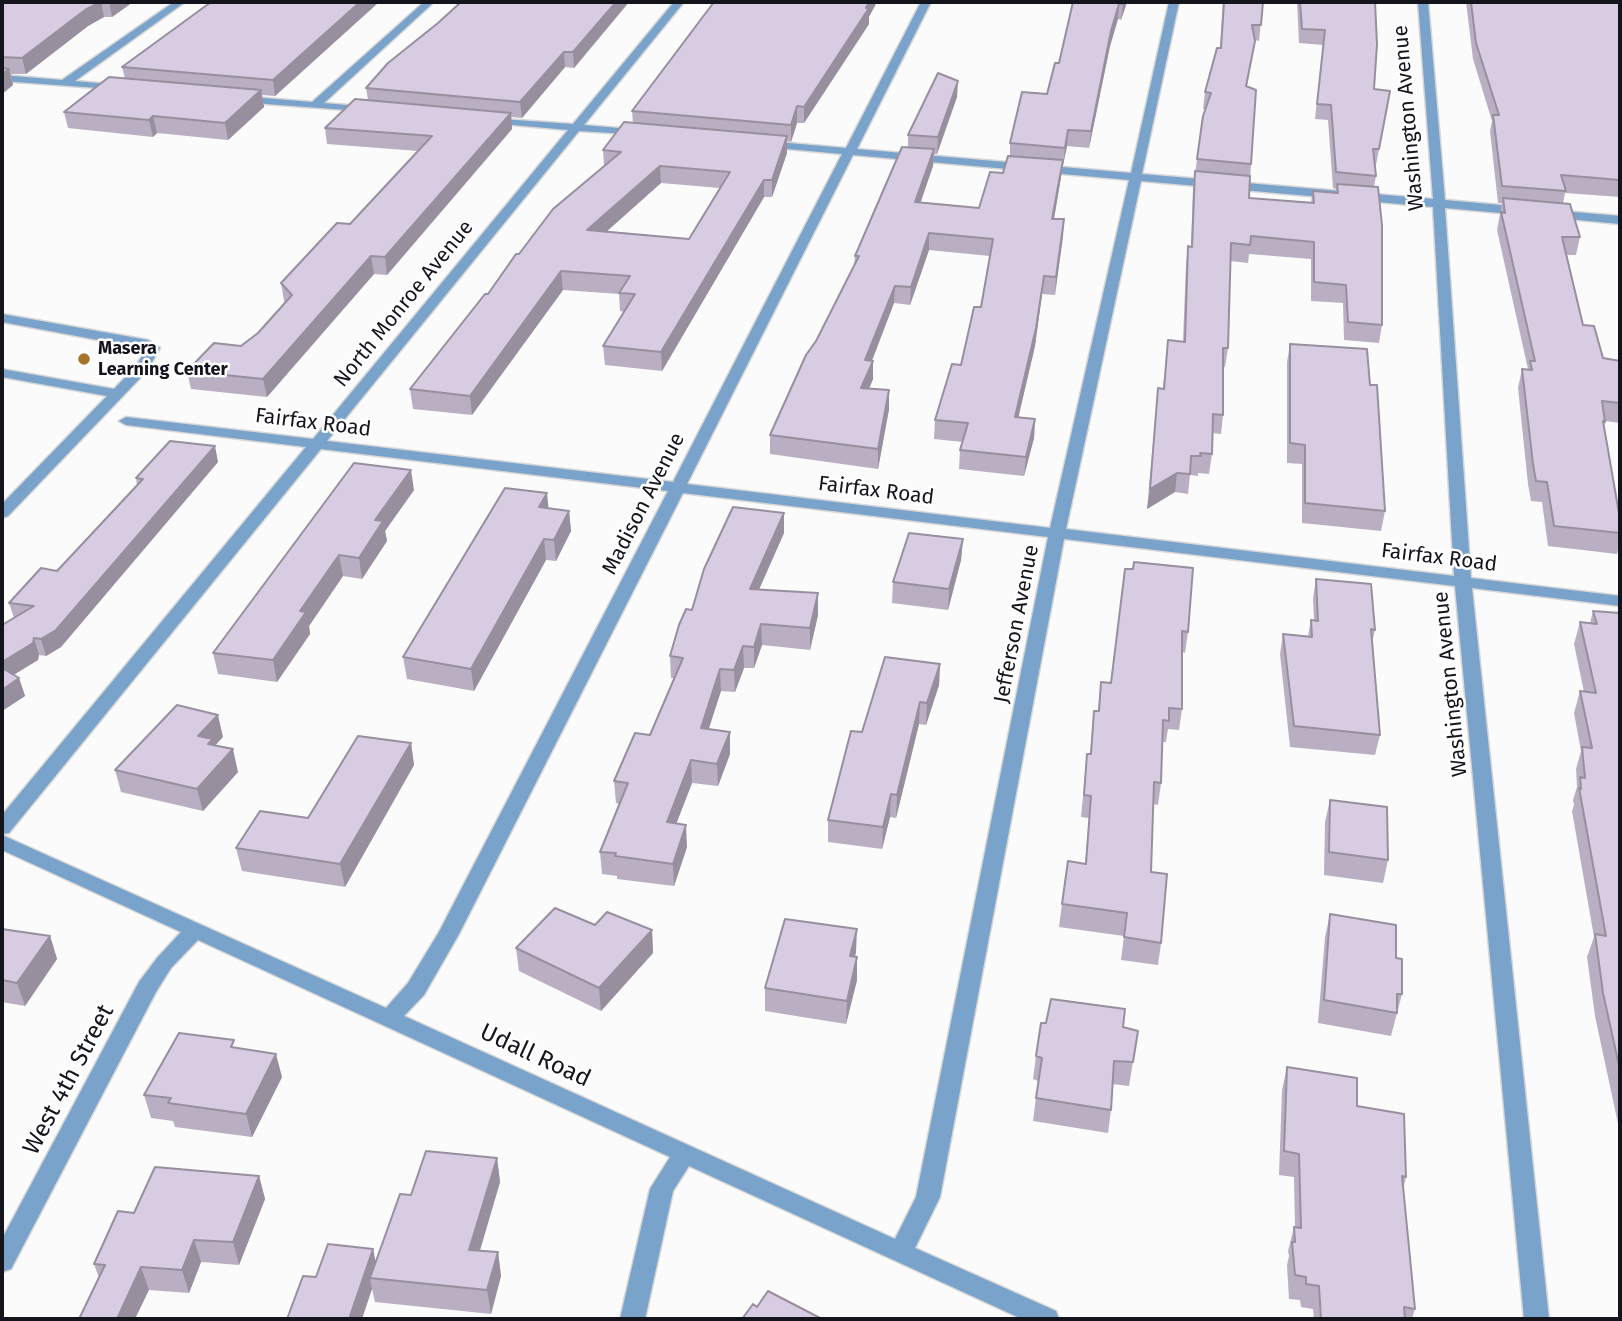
<!DOCTYPE html>
<html>
<head>
<meta charset="utf-8">
<style>
  body { margin:0 }
  #map { position:relative; width:1622px; height:1321px; overflow:hidden; background:#fbfbfb; font-family:"Fira Sans",sans-serif }
  canvas { display:block }
  .frame { position:absolute; inset:0; border:4px solid #13141c; pointer-events:none }
</style>
</head>
<body>
<div id="map">
<canvas width="1622" height="1321"></canvas>
<div class="frame"></div>
</div>
<script>
const ctx = document.querySelector('canvas').getContext('2d');
ctx.lineJoin = 'round';
const shape = rows => new Path2D(rows.map(r => 'M' + r).join(''));
function strokePath(path, color, width, dash) { ctx.strokeStyle = color; ctx.lineWidth = width; ctx.lineCap = dash ? 'butt' : 'round'; ctx.setLineDash(dash || []); ctx.stroke(path); }
function paint(path, color) { ctx.fillStyle = color; ctx.fill(path, 'evenodd'); }
function write(font, color, halo, rows, align = 'center') {
  ctx.font = font + ' "Fira Sans",sans-serif'; ctx.lineWidth = 5; ctx.setLineDash([]); ctx.textBaseline = 'middle'; ctx.strokeStyle = halo; ctx.fillStyle = color; for (const [text, x, y, turn = 0] of rows) {
    ctx.save(); ctx.translate(x, y); ctx.rotate((+turn || 0) * Math.PI / 180); ctx.textAlign = isNaN(turn) ? turn : align; if (halo) ctx.strokeText(text, 0, 0); ctx.fillText(text, 0, 0); ctx.restore();
  }
}
const minor = shape([
  [174,2,185,2,75,81,121,85,126,88,125,90,2,81,2,75,62,80,174,2],
  [424,2,434,2,324,103,369,107,375,110,373,112,240,102,235,99,240,96,312,102,424,2],
  [674,2,684,2,584,125,641,130,645,131,645,135,579,131,327,441,673,482,842,154,766,147,760,144,766,141,846,148,921,2,931,2,857,149,1131,173,1169,2,1179,2,1142,174,1433,199,1418,2,1428,2,1445,200,1523,207,1529,211,1523,215,1445,208,1471,578,1620,596,1620,606,1472,588,1549,1319,1524,1319,1455,586,1064,539,940,1197,915,1248,1056,1311,1059,1319,1022,1319,689,1166,673,1191,645,1319,620,1319,650,1189,670,1157,198,940,171,968,156,992,11,1269,2,1272,2,1239,139,982,157,958,181,932,2,850,2,835,386,1008,408,983,439,932,668,491,321,449,9,833,2,834,2,815,306,447,126,425,119,421,126,417,313,439,568,130,491,123,485,120,487,118,573,124,674,2],
  [853,155,1129,180,1050,528,687,484,853,155],
  [1141,181,1433,207,1454,576,1066,529,1141,181],
  [683,493,1048,537,916,1197,895,1239,404,1016,424,995,459,934,683,493],
  [1551,210,1620,216,1620,224,1547,217,1547,211,1551,210],
  [2,314,148,340,160,348,147,371,8,516,2,518,2,504,107,396,2,377,2,369,114,389,136,366,146,349,2,322,2,314]
]);
const wall = shape([
  [2,2,133,2,112,17,104,17,88,26,26,74,11,74,13,85,2,94],
  [211,2,379,2,275,96,262,95,264,107,228,140,157,133,153,137,68,128,64,112,125,79,122,67],
  [629,2,574,68,565,67,522,118,511,117,512,129,387,275,374,274,267,397,191,389,187,371,241,346,258,333,285,302,284,301,281,283,350,224,418,151,327,144,325,128,368,100,366,88],
  [1073,2,1127,2,1121,20,1118,19,1110,46,1089,148,1067,146,1063,165,1062,165,1061,177,1054,219,1064,219,1055,295,1042,294,1035,346,1018,418,1035,419,1034,438,1024,476,959,469,960,450,963,442,934,439,935,420,961,365,981,307,990,256,929,250,910,305,894,303,872,361,873,379,869,389,889,390,889,409,878,469,770,454,770,435,816,341,854,266,855,256,908,147,908,135,957,97,937,154,934,154,933,166,920,202,979,208,1003,173,1010,156,1010,143,1047,94,1059,63],
  [1223,2,1263,2,1259,41,1255,40,1247,86,1251,164,1249,198,1311,202,1313,191,1336,193,1336,189,1333,188,1328,120,1315,119,1323,45,1299,43,1297,2,1375,2,1374,89,1390,91,1376,165,1375,165,1376,176,1374,187,1382,325,1379,343,1344,340,1343,303,1311,301,1311,259,1249,254,1248,263,1230,261,1228,348,1225,367,1223,367,1223,415,1221,434,1212,433,1212,454,1209,474,1198,473,1198,476,1190,475,1188,494,1175,492,1147,509,1158,388,1163,388,1168,340,1183,341,1186,264,1188,246,1191,246,1193,188,1203,116,1206,109,1203,109,1205,92,1220,48],
  [1466,2,1620,2,1620,197,1565,193,1563,204,1580,237,1576,255,1567,255,1583,325,1603,358,1620,361,1620,423,1605,421,1604,427,1620,519,1620,542,1617,554,1548,546,1542,502,1531,501,1528,484,1518,388,1522,369,1528,369,1497,230,1502,203,1498,203,1490,131,1492,121,1473,59],
  [869,17,869,24,804,123,797,123,791,142,787,141,787,153,772,197,764,197,662,371,605,365,603,346,624,312,620,311,619,294,563,290,472,415,413,409,410,389,488,294,519,254,604,166,603,150,633,123,632,111],
  [661,183,720,188,689,239,607,231],
  [1290,344,1370,385,1385,511,1381,531,1302,523,1302,464,1287,463,1287,362],
  [218,462,61,647,46,656,39,655,38,660,13,675,19,678,25,696,2,711,2,625,14,618,9,603,57,571,137,485,136,478],
  [414,490,385,531,387,541,362,579,343,576,309,626,310,634,277,682,218,674,213,653],
  [549,509,569,511,571,531,556,561,546,560,474,691,407,679,403,657],
  [784,513,784,533,759,589,818,615,810,650,762,645,754,668,744,668,735,692,721,691,708,729,730,754,718,786,692,783,676,824,687,847,674,886,617,879,617,876,602,874,600,852,619,804,616,803,614,781,650,735,674,678,671,678,670,656,692,610],
  [963,539,961,560,948,610,892,603,893,582],
  [1125,569,1188,632,1185,653,1182,652,1182,709,1179,730,1168,729,1166,742,1162,742,1161,783,1158,805,1153,804,1151,872,1161,943,1158,965,1121,960,1124,936,1059,927,1062,904,1085,863,1089,818,1081,817,1087,754,1090,754,1094,711,1098,711,1101,682,1111,683],
  [1316,579,1375,630,1372,643,1380,735,1375,755,1290,747,1280,654,1283,634,1308,636,1311,620,1314,620,1313,598],
  [1593,611,1620,613,1620,1133,1595,1016,1587,957,1594,937,1572,811,1574,805,1573,800,1577,787,1576,769,1581,751,1574,713,1580,691,1584,692,1574,644,1580,622,1590,623],
  [940,664,939,685,926,725,919,724,896,818,890,817,882,849,828,842,828,820,862,732],
  [223,737,215,745,238,772,203,811,121,792,115,770],
  [411,743,414,765,345,887,242,871,236,848,308,818],
  [1330,800,1388,860,1383,883,1324,875,1325,822],
  [1330,914,1396,958,1402,994,1391,1036,1318,1023,1325,937],
  [595,925,652,930,653,953,601,1011,519,971,516,948],
  [2,929,50,936,57,959,25,1006,2,1002],
  [856,952,855,957,857,957,857,980,846,1024,765,1011,765,988],
  [1123,1027,1138,1031,1129,1086,1112,1084,1111,1110,1108,1133,1033,1121,1038,1081,1033,1079,1036,1056],
  [236,1048,282,1077,252,1137,175,1127,173,1121,151,1118,144,1095],
  [1287,1067,1357,1106,1406,1177,1403,1190,1415,1309,1412,1319,1314,1319,1313,1309,1301,1307,1300,1300,1289,1299,1287,1265,1289,1256,1288,1251,1294,1227,1295,1228,1294,1177,1279,1175,1282,1090],
  [497,1158,500,1182,480,1251,498,1252,501,1276,491,1314,375,1302,372,1289,316,1277,373,1249,375,1262,411,1195],
  [259,1176,265,1199,239,1265,201,1262,189,1293,149,1290,99,1278,94,1264,134,1213]
]);
const shadedWall = shape([
  [101,2,104,17,88,26,26,74,22,58,85,10],
  [109,2,133,2,112,17],
  [360,2,379,2,275,96,273,80],
  [616,2,629,2,574,68,573,52],
  [869,2,877,2,869,17,869,24,804,123,804,107],
  [1124,2,1127,2,1121,20,1123,4],
  [1119,4,1118,19,1110,46,1089,148,1091,131,1111,31],
  [564,52,565,67,522,118,520,102],
  [9,69,13,85,2,94,2,74],
  [958,81,957,97,937,154,938,137],
  [261,90,264,107,228,140,225,123],
  [797,106,797,123,791,142,791,125],
  [511,113,512,129,387,275,385,257],
  [153,116,157,133,153,137,149,120],
  [1068,130,1067,146,1063,165,1065,148],
  [787,136,787,153,772,197,772,180],
  [934,149,933,166,915,219,915,202],
  [1063,160,1061,177,1051,236,1052,219],
  [660,166,661,183,588,248,587,230],
  [764,180,764,197,662,371,661,352],
  [1064,219,1063,237,1055,295,1056,277],
  [929,233,929,250,910,305,911,287],
  [371,256,374,274,267,397,263,379],
  [561,271,563,290,472,415,470,396],
  [1044,276,1042,294,1035,346,1014,436,1015,417],
  [895,286,894,303,865,378,865,360],
  [873,361,873,379,861,407,861,388],
  [889,390,889,409,878,469,878,449],
  [1035,419,1034,438,1024,476,1026,457],
  [215,446,218,462,61,647,46,656,41,639],
  [411,470,414,490,385,531,387,541,362,579,359,558,375,520],
  [1177,473,1175,492,1147,509,1150,489],
  [547,493,549,513,539,507],
  [569,511,571,531,556,561,554,540],
  [784,513,784,533,750,610,750,589],
  [544,539,546,560,474,691,471,669],
  [963,539,961,560,948,610,949,589],
  [339,555,343,576,309,626,310,634,277,682,273,660,300,611],
  [818,593,818,615,810,650,810,628],
  [761,624,762,645,754,668,754,647],
  [34,638,39,655,38,660,2,682,2,662],
  [743,646,744,668,735,692,734,670],
  [940,664,939,685,926,725,927,703],
  [720,669,721,691,702,750,701,728],
  [19,678,25,696,2,711,2,690],
  [920,702,919,724,896,818,897,795],
  [218,715,223,737,210,751,198,736],
  [730,732,730,754,718,786,717,764],
  [411,743,414,765,345,887,340,864],
  [233,749,238,772,203,811,197,789],
  [691,760,692,783,668,845,667,822],
  [891,794,890,817,882,849,883,827],
  [686,825,687,847,674,886,673,864],
  [857,929,856,952,850,979,850,956],
  [652,930,653,953,601,1011,599,988],
  [50,936,57,959,25,1006,17,983],
  [857,957,857,980,846,1024,847,1001],
  [276,1054,282,1077,252,1137,246,1114],
  [497,1158,500,1182,473,1273,469,1250],
  [259,1176,265,1199,239,1265,233,1242],
  [194,1240,201,1262,189,1293,182,1270],
  [373,1249,378,1273,370,1278,372,1289,362,1319,349,1319],
  [498,1252,501,1276,491,1314,487,1290],
  [141,1267,149,1290,135,1319,117,1319]
]);
const building = shape([
  [2,2,100,2,85,10,22,58,2,57,2,2],
  [211,2,360,2,273,80,122,67,211,2],
  [461,2,616,2,573,52,564,52,520,102,366,88,388,63,438,23,461,2],
  [714,2,869,2,866,8,869,8,804,107,797,106,791,125,632,111,714,2],
  [1073,2,1124,2,1123,4,1119,4,1111,31,1091,131,1068,130,1065,148,1010,143,1022,92,1047,94,1055,63,1059,63,1073,2],
  [1224,2,1263,2,1261,25,1252,25,1255,41,1246,86,1256,90,1251,164,1197,159,1203,116,1211,93,1205,92,1217,48,1221,48,1224,2],
  [1300,2,1375,2,1377,44,1374,89,1390,91,1379,149,1373,149,1376,176,1336,172,1331,105,1317,104,1325,30,1302,29,1300,2],
  [1471,2,1620,2,1620,180,1561,175,1566,191,1502,186,1493,115,1499,115,1476,43,1471,2],
  [2,68,9,69,2,74,2,68],
  [938,73,958,81,938,137,908,135,938,73],
  [109,77,261,90,225,123,153,116,149,120,64,112,109,77],
  [355,99,511,113,385,257,371,256,263,379,187,371,214,343,241,346,258,333,292,295,281,283,337,223,350,224,432,136,325,128,355,99],
  [624,122,787,136,772,180,764,180,661,352,603,346,635,294,619,293,630,276,561,271,470,396,410,389,485,294,488,294,516,254,519,254,553,209,621,152,603,150,624,122],
  [660,166,730,172,689,239,587,230,660,166],
  [902,147,934,149,915,202,979,208,990,172,1003,173,1008,156,1063,160,1052,219,1064,219,1056,277,1044,276,1036,328,1015,417,1035,419,1026,457,960,450,968,423,935,420,952,364,961,365,974,307,981,307,993,239,929,233,911,287,895,286,865,360,873,361,861,388,889,390,878,449,770,435,806,355,816,341,859,256,855,256,902,147],
  [1195,171,1250,176,1249,198,1314,203,1313,191,1338,193,1337,184,1378,187,1382,225,1382,325,1348,322,1346,285,1314,282,1314,242,1251,236,1250,245,1231,243,1228,348,1223,348,1223,415,1213,414,1212,454,1200,453,1201,456,1191,456,1190,474,1177,473,1150,489,1158,388,1164,389,1168,340,1185,342,1188,246,1192,247,1195,171],
  [1503,198,1570,204,1580,237,1562,237,1583,325,1594,326,1603,358,1620,361,1620,403,1602,401,1605,422,1603,421,1620,519,1620,533,1554,526,1547,482,1536,481,1533,464,1522,369,1532,370,1530,361,1535,361,1501,212,1505,213,1503,198],
  [1290,344,1367,349,1370,385,1377,385,1385,511,1305,503,1305,445,1290,443,1290,344],
  [170,441,215,446,56,630,41,639,34,638,33,643,2,662,2,625,34,606,9,603,41,568,57,571,143,479,136,478,170,441],
  [354,463,411,470,375,520,383,521,359,558,339,555,300,611,306,612,273,660,213,653,354,463],
  [505,488,547,493,539,507,569,511,554,540,544,539,471,669,403,657,505,488],
  [733,507,784,513,750,589,818,593,810,628,761,624,754,647,743,646,734,670,720,669,701,728,730,732,717,764,691,760,667,822,686,825,673,864,615,856,616,853,600,852,628,783,614,781,635,733,650,735,683,658,670,656,679,625,686,609,692,610,704,569,733,507],
  [909,533,963,539,949,589,893,582,909,533],
  [1134,562,1193,568,1188,632,1182,631,1182,709,1169,708,1169,721,1163,720,1161,783,1154,782,1151,872,1167,874,1161,943,1124,937,1127,913,1062,904,1068,861,1086,864,1091,796,1084,795,1087,754,1091,754,1094,711,1099,711,1101,682,1111,683,1125,569,1133,569,1134,562],
  [1316,579,1371,584,1375,630,1371,629,1380,735,1294,726,1283,634,1312,637,1311,620,1318,621,1316,579],
  [1593,611,1620,613,1620,1070,1603,993,1595,934,1606,936,1579,788,1581,789,1580,777,1585,778,1582,747,1592,748,1580,691,1596,693,1580,622,1597,624,1593,611],
  [885,657,940,664,927,703,920,702,897,795,891,794,883,827,828,820,851,731,862,732,885,657],
  [2,668,19,678,2,690,2,668],
  [177,705,218,715,198,736,213,739,208,744,233,749,197,789,115,770,177,705],
  [358,736,411,743,340,864,236,848,260,811,308,818,358,736],
  [1330,800,1387,807,1388,860,1329,852,1330,800],
  [555,908,595,925,607,912,652,930,599,988,516,948,555,908],
  [1330,914,1396,925,1396,958,1402,959,1402,994,1397,994,1397,1013,1324,1000,1330,914],
  [785,919,857,929,850,956,857,957,847,1001,765,988,785,919],
  [2,929,50,936,17,983,2,980,2,929],
  [1051,999,1125,1009,1123,1027,1138,1031,1133,1062,1114,1061,1111,1110,1036,1098,1042,1058,1036,1056,1041,1023,1046,1023,1051,999],
  [179,1033,234,1040,231,1047,276,1054,246,1114,168,1103,171,1098,144,1095,179,1033],
  [1287,1067,1357,1078,1357,1106,1404,1114,1406,1177,1402,1176,1415,1309,1404,1307,1405,1319,1321,1319,1319,1286,1306,1284,1306,1277,1295,1275,1292,1242,1295,1242,1294,1227,1301,1228,1299,1154,1284,1151,1287,1067],
  [426,1151,497,1158,469,1250,498,1252,487,1290,370,1278,400,1194,411,1195,426,1151],
  [155,1167,259,1176,233,1242,194,1240,182,1270,141,1267,117,1319,79,1319,105,1265,94,1264,118,1211,134,1213,155,1167],
  [328,1244,373,1249,349,1319,287,1319,303,1276,316,1277,328,1244],
  [768,1291,822,1319,742,1319,753,1304,757,1307,768,1291]
]);
const markers = [
  [84,359,7,"#a6752b"]
];
const farPoinames = [
  ["Masera",98,349],
  ["Learning Center",98,370]
];
const streetNames = [
  ["Washington Avenue",1409,118,-95],
  ["North Monroe Avenue",404,304,-51],
  ["Fairfax Road",313,423,7],
  ["Fairfax Road",876,491,7],
  ["Madison Avenue",644,504,-63],
  ["Fairfax Road",1439,558,7],
  ["Jefferson Avenue",1017,624,-79],
  ["Washington Avenue",1451,684,-96]
];
const nearStreetnames = [
  ["Udall Road",535,1056,25],
  ["West 4th Street",69,1080,-62]
];
strokePath(minor, '#d6d6d7', 3);
paint(minor, '#79a3ca');
paint(wall, '#baafc2');
paint(shadedWall, '#978f9e');
paint(building, '#d8cce2');
strokePath(building, '#978f9e', 2);
for (const [x, y, r, color] of markers) { const dot = new Path2D(); dot.arc(x, y, r, 0, 2 * Math.PI); ctx.fillStyle = color; ctx.fill(dot); strokePath(dot, '#fff', 2.5); }
write('bold 18px', '#13141c', '#fff', farPoinames, 'left');
write('21px', '#13141c', '#fff', streetNames);
write('24px', '#13141c', '#fff', nearStreetnames);
</script>
</body>
</html>
